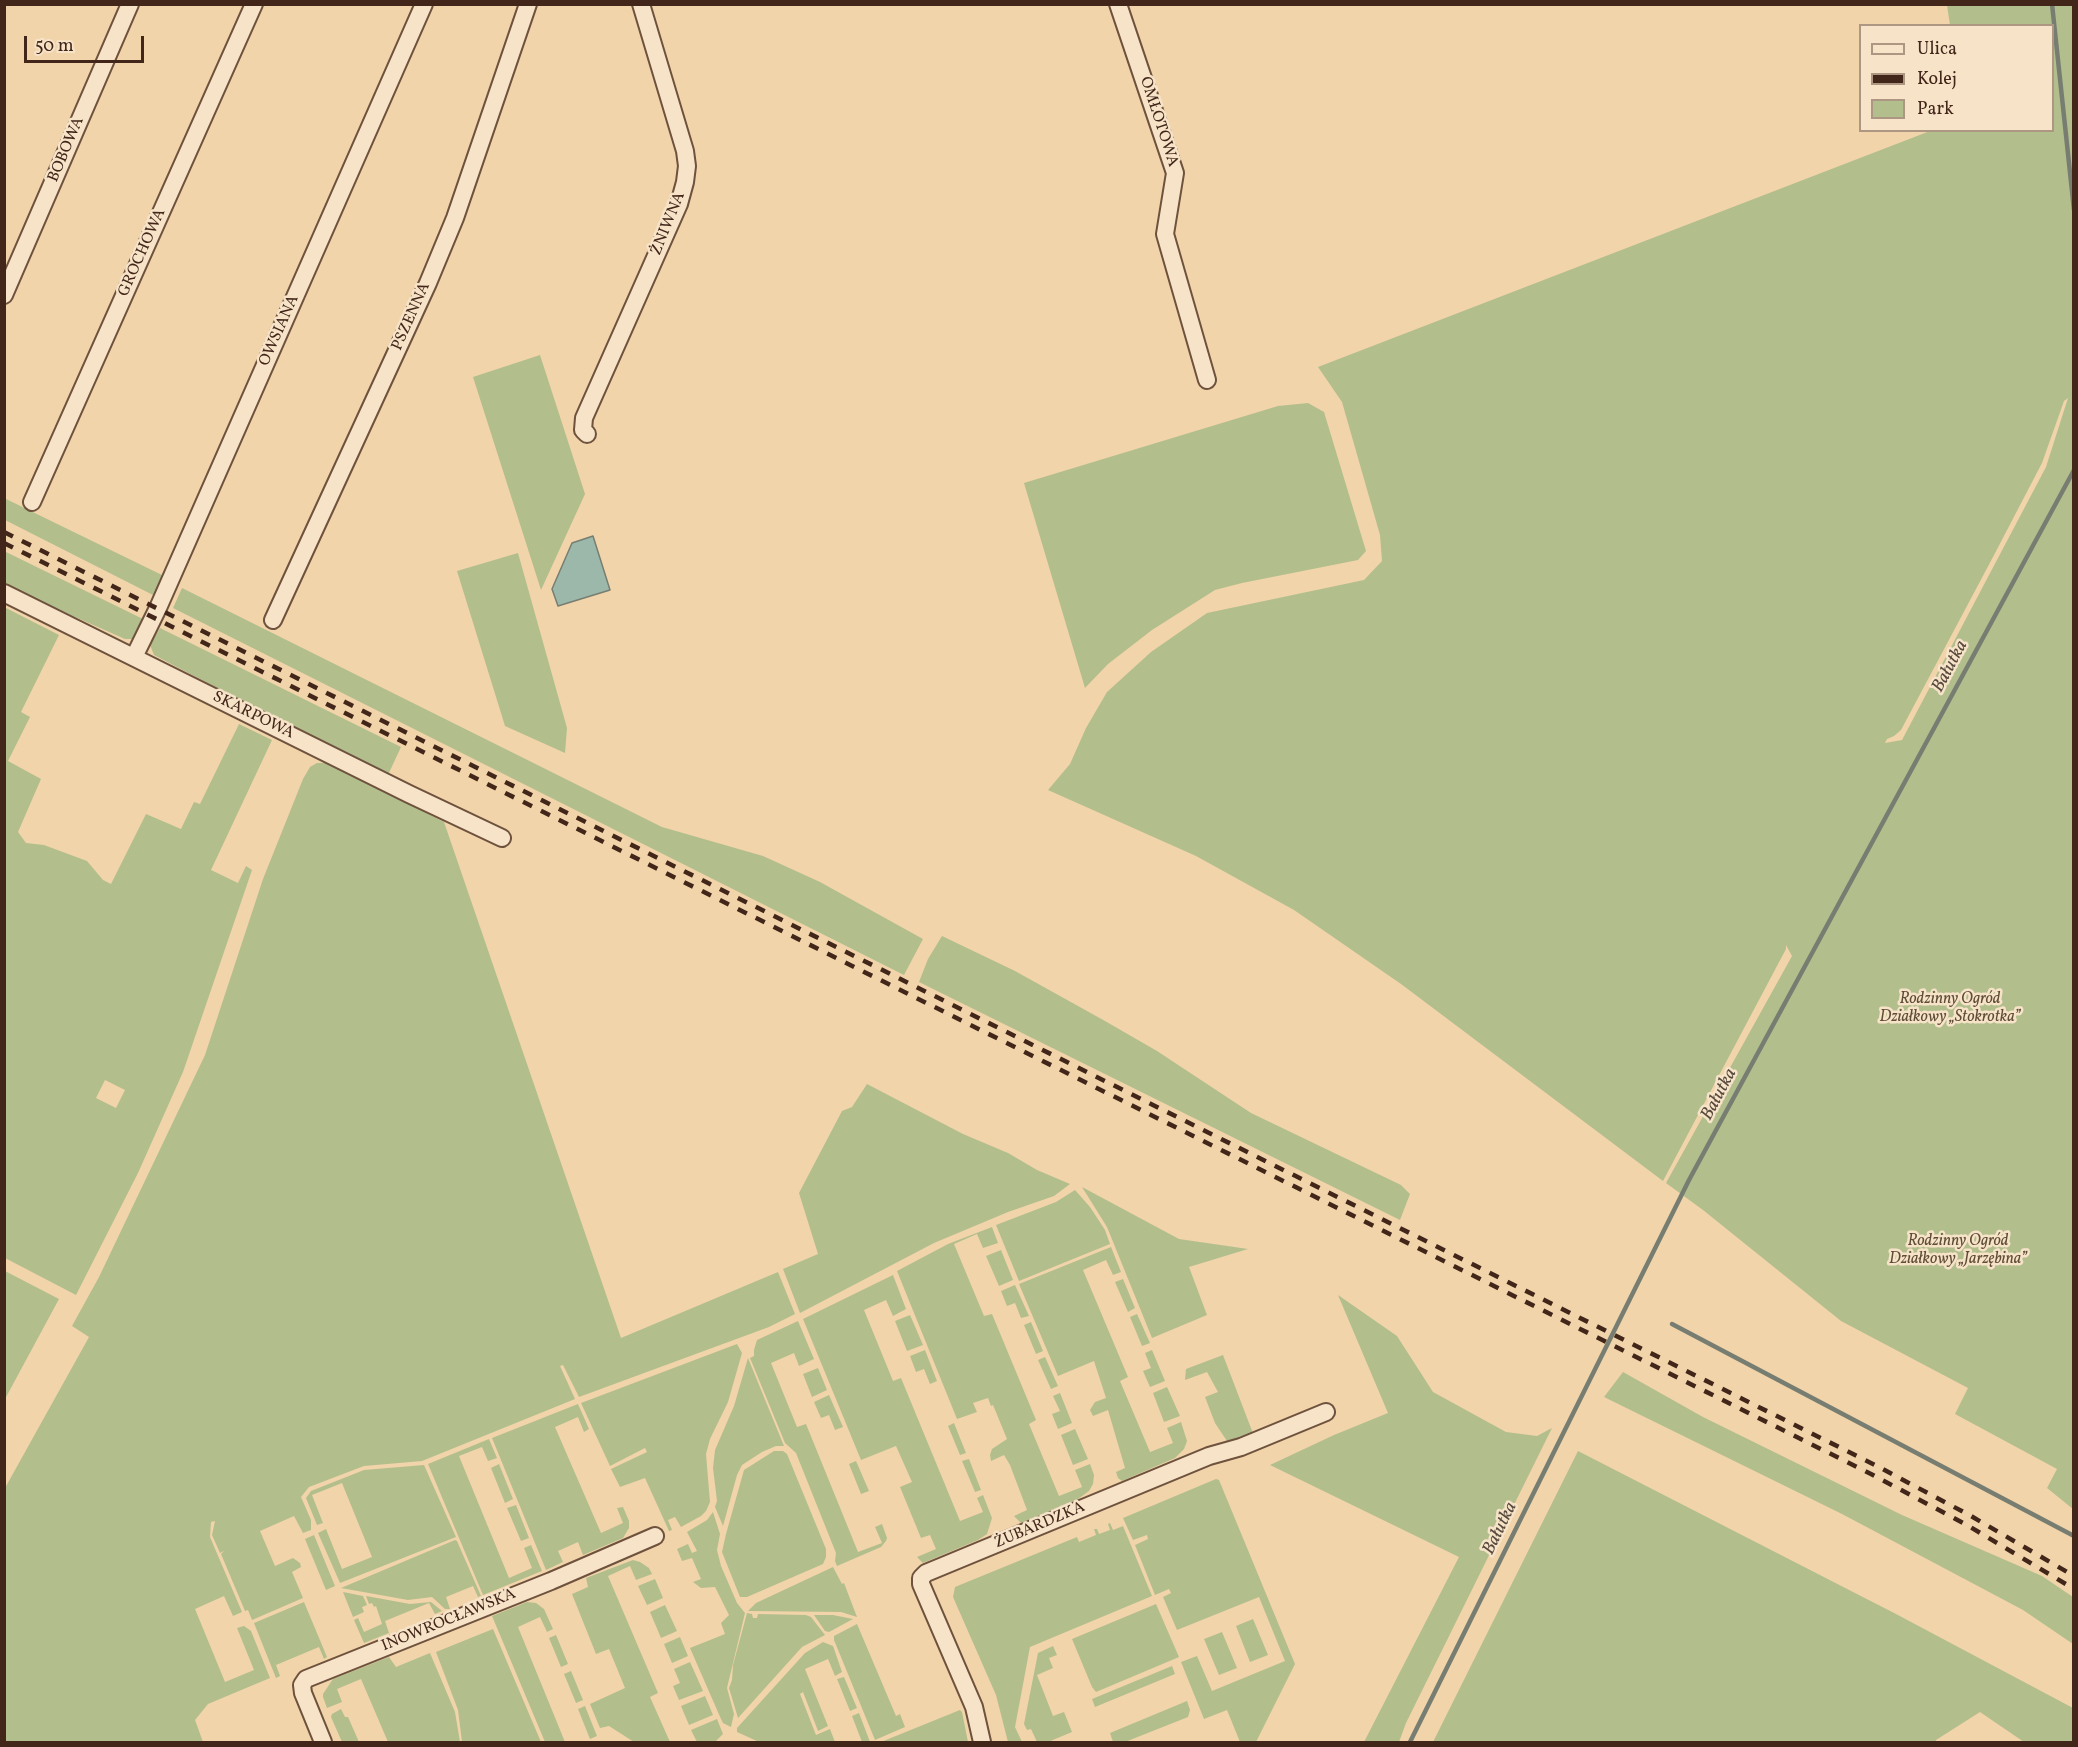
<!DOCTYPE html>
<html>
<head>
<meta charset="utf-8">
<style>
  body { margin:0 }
  #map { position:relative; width:2078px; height:1747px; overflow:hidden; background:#f1d4aa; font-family:Vollkorn,serif }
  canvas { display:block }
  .frame { position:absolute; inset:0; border:6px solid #422619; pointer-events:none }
  .legend { position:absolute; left:1859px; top:24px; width:195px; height:108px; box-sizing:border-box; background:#f6e3c8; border:2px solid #ae9782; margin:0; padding:8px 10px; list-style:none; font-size:18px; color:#422619 }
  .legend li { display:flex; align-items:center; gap:12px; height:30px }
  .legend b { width:30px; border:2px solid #ae9782 }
  .scale { position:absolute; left:24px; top:36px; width:120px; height:27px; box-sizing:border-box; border:3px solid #422619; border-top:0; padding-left:8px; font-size:18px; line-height:21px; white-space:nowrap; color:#422619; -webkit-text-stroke:4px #f6e3c8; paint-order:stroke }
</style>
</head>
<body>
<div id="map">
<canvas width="2078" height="1747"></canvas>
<div class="frame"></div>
<ul class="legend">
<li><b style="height:8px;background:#f6e3c8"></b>Ulica</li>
<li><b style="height:8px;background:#422619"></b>Kolej</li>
<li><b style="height:16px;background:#b3be8d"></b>Park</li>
</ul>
<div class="scale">50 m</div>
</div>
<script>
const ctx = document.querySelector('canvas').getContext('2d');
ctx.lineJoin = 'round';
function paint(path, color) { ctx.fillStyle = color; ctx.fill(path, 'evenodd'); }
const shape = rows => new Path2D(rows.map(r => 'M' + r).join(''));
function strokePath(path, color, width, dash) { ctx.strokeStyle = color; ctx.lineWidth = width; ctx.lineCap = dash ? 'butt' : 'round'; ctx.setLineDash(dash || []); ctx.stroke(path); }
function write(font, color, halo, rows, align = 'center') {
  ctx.font = font + ' Vollkorn,serif'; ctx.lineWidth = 5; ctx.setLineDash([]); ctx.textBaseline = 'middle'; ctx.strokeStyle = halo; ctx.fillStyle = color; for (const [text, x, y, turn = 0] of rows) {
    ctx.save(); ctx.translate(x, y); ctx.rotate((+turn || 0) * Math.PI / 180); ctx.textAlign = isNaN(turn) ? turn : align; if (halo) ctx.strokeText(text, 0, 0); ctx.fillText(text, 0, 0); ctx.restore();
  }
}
const green = shape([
  [1947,5,2073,5,2073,1509,2047,1488,2057,1469,1955,1414,1968,1388,1841,1321,1703,1210,1666,1183,1792,956,1786,945,1786,949,1663,1181,1401,984,1294,910,1196,856,1048,790,1070,764,1086,728,1107,692,1151,652,1207,613,1364,580,1382,561,1380,535,1342,402,1318,367,1930,131,2052,130,2052,26,1950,25],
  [2068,398,2046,467,1902,740,1885,743,1887,739,1894,736,1901,730,1993,557,2042,463,2064,401],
  [540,355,585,494,541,590,473,377],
  [1308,403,1324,412,1366,551,1358,560,1242,583,1215,590,1152,630,1108,664,1085,688,1024,483,1278,406],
  [4,498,164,576,155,596,5,520],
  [4,551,145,620,138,634,132,639,125,639,48,605,5,583],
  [518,553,567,728,565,753,505,726,457,571],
  [182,588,662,827,763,856,820,882,923,939,904,975,173,608],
  [4,607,59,635,21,712,30,717,8,761,41,779,18,832,26,843,44,845,87,861,103,880,111,884,146,814,181,829,194,802,200,804,239,724,272,740,211,870,238,883,246,866,252,870,183,1072,138,1173,76,1295,5,1258],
  [105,1080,125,1090,116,1108,96,1098],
  [160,628,401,747,387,777,154,655,150,645],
  [317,763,328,763,444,822,621,1338,778,1272,795,1314,769,1327,579,1397,563,1365,560,1366,575,1399,422,1461,364,1466,309,1487,301,1497,311,1520,311,1530,303,1533,294,1516,260,1531,275,1566,293,1558,300,1563,301,1567,292,1572,303,1598,252,1620,248,1610,245,1611,221,1554,224,1551,220,1553,212,1535,215,1521,211,1522,210,1537,242,1612,233,1616,224,1596,195,1609,225,1682,254,1670,237,1628,244,1626,251,1631,270,1678,208,1704,195,1720,203,1742,5,1742,5,1488,89,1337,72,1326,99,1277,205,1055,263,879,303,779,310,767],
  [942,936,1015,971,1105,1021,1157,1051,1251,1113,1401,1185,1410,1194,1400,1220,919,982,928,959],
  [867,1084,963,1134,1008,1153,1037,1170,1070,1184,1054,1196,1008,1212,934,1243,800,1313,783,1269,818,1254,799,1193,842,1111,852,1107],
  [1082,1187,1179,1239,1248,1249,1189,1267,1207,1315,1152,1338,1107,1227],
  [1075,1190,1090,1207,1105,1230,1110,1244,1019,1281,996,1225,1056,1202],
  [992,1227,998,1243,983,1248,977,1234,954,1244,984,1316,992,1314,1036,1420,1029,1424,1059,1496,1082,1487,1075,1470,1090,1464,1094,1475,1093,1484,1089,1491,1078,1499,1021,1523,1014,1516,1027,1510,1010,1465,1004,1455,991,1461,990,1455,992,1449,1007,1439,993,1405,991,1406,988,1398,973,1403,977,1412,957,1419,897,1271,948,1244],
  [1111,1247,1121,1272,1113,1275,1106,1260,1083,1270,1128,1377,1120,1381,1150,1452,1173,1443,1167,1428,1181,1422,1187,1441,1184,1449,1175,1458,1122,1481,1118,1478,1116,1472,1125,1468,1108,1410,1093,1416,1090,1410,1095,1402,1106,1398,1094,1361,1058,1376,1019,1284],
  [1001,1250,1013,1280,999,1286,986,1256],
  [5,1271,59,1299,5,1399],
  [893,1275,906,1309,893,1316,886,1300,864,1310,893,1381,901,1378,960,1521,983,1512,977,1498,983,1495,992,1518,987,1534,978,1540,923,1563,917,1557,936,1549,930,1535,921,1538,900,1487,912,1482,896,1446,861,1460,803,1319],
  [1123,1279,1135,1308,1128,1312,1115,1282],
  [1015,1285,1029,1316,1021,1318,1015,1303,1007,1306,1001,1291],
  [1338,1295,1397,1336,1433,1392,1506,1432,1537,1436,1552,1428,1406,1723,1399,1742,1364,1742,1459,1557,1270,1465,1334,1435,1388,1413],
  [1137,1314,1150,1343,1142,1346,1130,1317],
  [910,1315,923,1345,907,1351,895,1321],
  [798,1321,814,1359,799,1366,794,1353,771,1363,797,1427,806,1424,858,1552,882,1543,875,1527,882,1524,887,1538,886,1541,881,1547,837,1566,835,1561,836,1553,796,1453,785,1443,750,1358,754,1356,754,1350,757,1340],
  [1031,1322,1043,1351,1036,1354,1024,1325],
  [737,1344,742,1353,728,1402,710,1439,706,1454,710,1502,706,1511,701,1516,681,1527,675,1517,668,1520,672,1530,669,1531,645,1478,620,1487,611,1469,647,1452,645,1448,610,1466,581,1403],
  [925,1350,937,1381,930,1384,924,1369,916,1372,910,1356],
  [1152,1350,1165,1381,1150,1387,1143,1371,1151,1368,1145,1353],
  [1223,1355,1254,1436,1232,1442,1227,1441,1215,1423,1205,1397,1218,1392,1207,1372,1185,1380,1186,1369],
  [1045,1357,1058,1386,1051,1389,1038,1360],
  [748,1358,784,1446,776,1446,762,1452,742,1465,737,1475,723,1526,715,1507,717,1501,713,1468,715,1450,734,1406],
  [818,1368,827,1390,812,1397,803,1374],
  [1623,1372,1703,1417,1902,1515,2042,1576,2073,1597,2073,1644,2023,1610,1842,1514,1604,1397],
  [1167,1387,1180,1416,1164,1422,1153,1393],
  [1060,1393,1072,1423,1058,1429,1052,1414,1060,1411,1053,1396],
  [829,1395,843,1427,835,1430,829,1415,821,1418,814,1402],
  [578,1404,589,1429,584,1432,578,1417,555,1427,601,1533,623,1523,617,1508,623,1507,629,1521,629,1528,623,1538,583,1555,578,1542,558,1551,563,1562,546,1570,492,1438],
  [954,1423,966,1453,960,1455,948,1426],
  [1075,1429,1088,1459,1073,1465,1061,1435],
  [489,1439,497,1458,488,1461,482,1447,459,1456,509,1578,532,1568,524,1548,531,1545,542,1571,483,1595,428,1464],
  [774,1451,783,1451,787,1454,826,1549,826,1557,823,1564,747,1597,740,1597,722,1552,726,1534,744,1470],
  [1578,1451,1896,1614,2073,1708,2073,1742,2024,1742,1980,1712,1936,1740,1936,1742,1433,1742],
  [969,1459,981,1490,975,1492,962,1461],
  [856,1461,869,1491,861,1494,849,1464],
  [499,1464,513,1499,505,1503,491,1468],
  [424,1465,456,1537,340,1583,318,1533,326,1529,342,1569,372,1557,342,1483,312,1495,323,1523,317,1525,306,1498,311,1491,364,1470],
  [1216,1479,1219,1480,1295,1664,1256,1742,1240,1742,1227,1710,1204,1719,1181,1662,1197,1656,1212,1691,1285,1661,1259,1597,1177,1630,1163,1597,1171,1593,1169,1589,1155,1595,1135,1545,1148,1539,1147,1535,1133,1540,1123,1518],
  [516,1505,529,1538,521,1541,507,1508],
  [713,1512,720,1534,717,1550,721,1566,737,1603,745,1613,727,1688,734,1714,731,1727,723,1723,721,1719,690,1648,725,1634,721,1623,729,1615,715,1587,701,1588,693,1582,701,1579,692,1558,682,1561,677,1549,688,1544,692,1553,697,1551,687,1532,707,1520],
  [1110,1523,1113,1530,1123,1526,1152,1596,1030,1647,1015,1727,1022,1742,1008,1742,996,1695,953,1597,955,1587,1077,1537,1079,1542,1096,1535,1094,1529,1097,1529,1099,1534,1110,1530,1108,1524],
  [314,1535,335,1586,326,1590,305,1539],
  [455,1540,457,1541,481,1596,478,1597,473,1586,446,1597,450,1609,445,1609,432,1597,408,1600,341,1588],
  [633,1560,640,1562,649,1568,652,1574,636,1580,630,1566,608,1576,658,1693,650,1697,670,1742,634,1742,609,1726,600,1728,590,1704,625,1688,609,1649,596,1654,572,1594,588,1587,586,1578],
  [833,1567,842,1584,844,1583,857,1617,841,1612,748,1611,756,1603],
  [655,1579,663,1598,647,1605,638,1586],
  [343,1592,363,1596,367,1605,362,1607,364,1612,353,1617],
  [366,1596,410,1604,431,1602,442,1611,435,1614,429,1603,385,1621,389,1633,364,1643,354,1620,358,1618,364,1632,382,1624,376,1606,374,1607,372,1603,369,1604],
  [304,1602,327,1657,324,1659,319,1647,276,1665,280,1676,276,1678,254,1623],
  [527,1602,536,1603,544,1609,553,1629,547,1632,540,1617,518,1627,565,1742,545,1742,492,1616],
  [1156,1604,1179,1657,1096,1692,1092,1687,1072,1639],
  [665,1605,677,1631,661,1638,650,1612],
  [747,1613,752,1614,753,1618,757,1618,758,1614,806,1615,811,1617,825,1635,802,1647,738,1718,729,1688,732,1680,733,1665],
  [814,1615,833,1615,853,1619,829,1632,825,1631],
  [1253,1619,1268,1655,1250,1662,1236,1626],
  [857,1624,896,1716,900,1714,905,1727,875,1740,834,1640,834,1636],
  [493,1629,541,1742,462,1742,458,1710,436,1652],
  [1222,1632,1237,1668,1219,1675,1204,1639],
  [556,1635,568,1664,561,1667,549,1638],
  [680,1637,688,1656,672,1663,664,1644],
  [823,1642,833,1646,842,1672,835,1676,828,1659,805,1669,828,1726,818,1731,803,1692,800,1694,816,1735,830,1729,835,1742,759,1742,737,1732,737,1728,805,1653],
  [1053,1646,1057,1655,1049,1658,1053,1668,1037,1675,1053,1716,1064,1712,1072,1732,1048,1742,1037,1742,1031,1729,1027,1730,1024,1724,1038,1653],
  [430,1653,455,1712,460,1742,388,1742,361,1679,337,1689,342,1702,327,1708,323,1697,323,1694,333,1679,389,1657,396,1667],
  [690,1662,703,1691,679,1700,673,1686,680,1683,674,1669],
  [1172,1666,1175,1674,1095,1707,1092,1699],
  [571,1671,583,1700,576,1703,564,1674],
  [844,1677,857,1708,850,1711,837,1679],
  [705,1696,713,1715,689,1725,681,1706],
  [1187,1701,1190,1710,1188,1717,1125,1742,1113,1742,1110,1733],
  [585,1706,597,1736,590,1739,578,1709],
  [341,1709,345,1717,348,1717,359,1742,342,1742,331,1717,332,1714],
  [960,1710,962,1712,968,1742,881,1742],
  [859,1713,870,1742,862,1742,852,1716],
  [717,1719,723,1734,715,1742,697,1742,691,1730]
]);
const water = shape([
  [593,536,610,590,558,606,552,589,572,543,593,536]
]);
const stream = shape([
  [2052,4,2074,210],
  [1672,1324,2074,1536],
  [1410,1742,1689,1180,2074,470]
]);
const minor = shape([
  [1118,4,1175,173,1165,234,1207,380],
  [4,295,130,4],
  [587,434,583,430,584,418,679,204,685,182,687,166,685,151,641,4],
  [32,502,254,4],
  [4,593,409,794,502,838],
  [273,620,428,283,455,218,528,4],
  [134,657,158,608,424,4],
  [323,1742,303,1693,302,1685,306,1679,551,1581,655,1536],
  [982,1742,974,1707,921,1584,921,1578,926,1573,1209,1456,1241,1447,1326,1412]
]);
const rail = shape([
  [4,532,1875,1465,1971,1516,2074,1576],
  [4,543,1871,1474,1967,1525,2074,1589]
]);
const streetNames = [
  ["OMŁOTOWA",1158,122,72],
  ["BOBOWA",67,150,-67],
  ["ŻNIWNA",669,224,-68],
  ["GROCHOWA",143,253,-66],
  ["PSZENNA",412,317,-66],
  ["OWSIANA",280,331,-66],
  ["SKARPOWA",253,716,26],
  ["ŻUBARDZKA",1040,1526,-23],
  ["INOWROCŁAWSKA",449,1621,-22]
];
const parkNames = [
  ["Rodzinny Ogród",1950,1000],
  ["Działkowy „Stokrotka”",1950,1018],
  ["Rodzinny Ogród",1958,1242],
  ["Działkowy „Jarzębina”",1958,1260]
];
const waterNames = [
  ["Bałutka",1951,667,-62],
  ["Bałutka",1720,1095,-62],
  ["Bałutka",1501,1529,-64]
];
paint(green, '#b3be8d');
paint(water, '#9bb8ab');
strokePath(water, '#777e71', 1.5);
strokePath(stream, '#777e71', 4.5);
strokePath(minor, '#6e523d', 20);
strokePath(minor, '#f6e3c8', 16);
strokePath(rail, '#422619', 4.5, [10, 10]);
write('16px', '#422619', '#f6e3c8', streetNames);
write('italic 16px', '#5e4c36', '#f6e3c8', parkNames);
write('italic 18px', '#584a3e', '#f6e3c8', waterNames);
</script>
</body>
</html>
